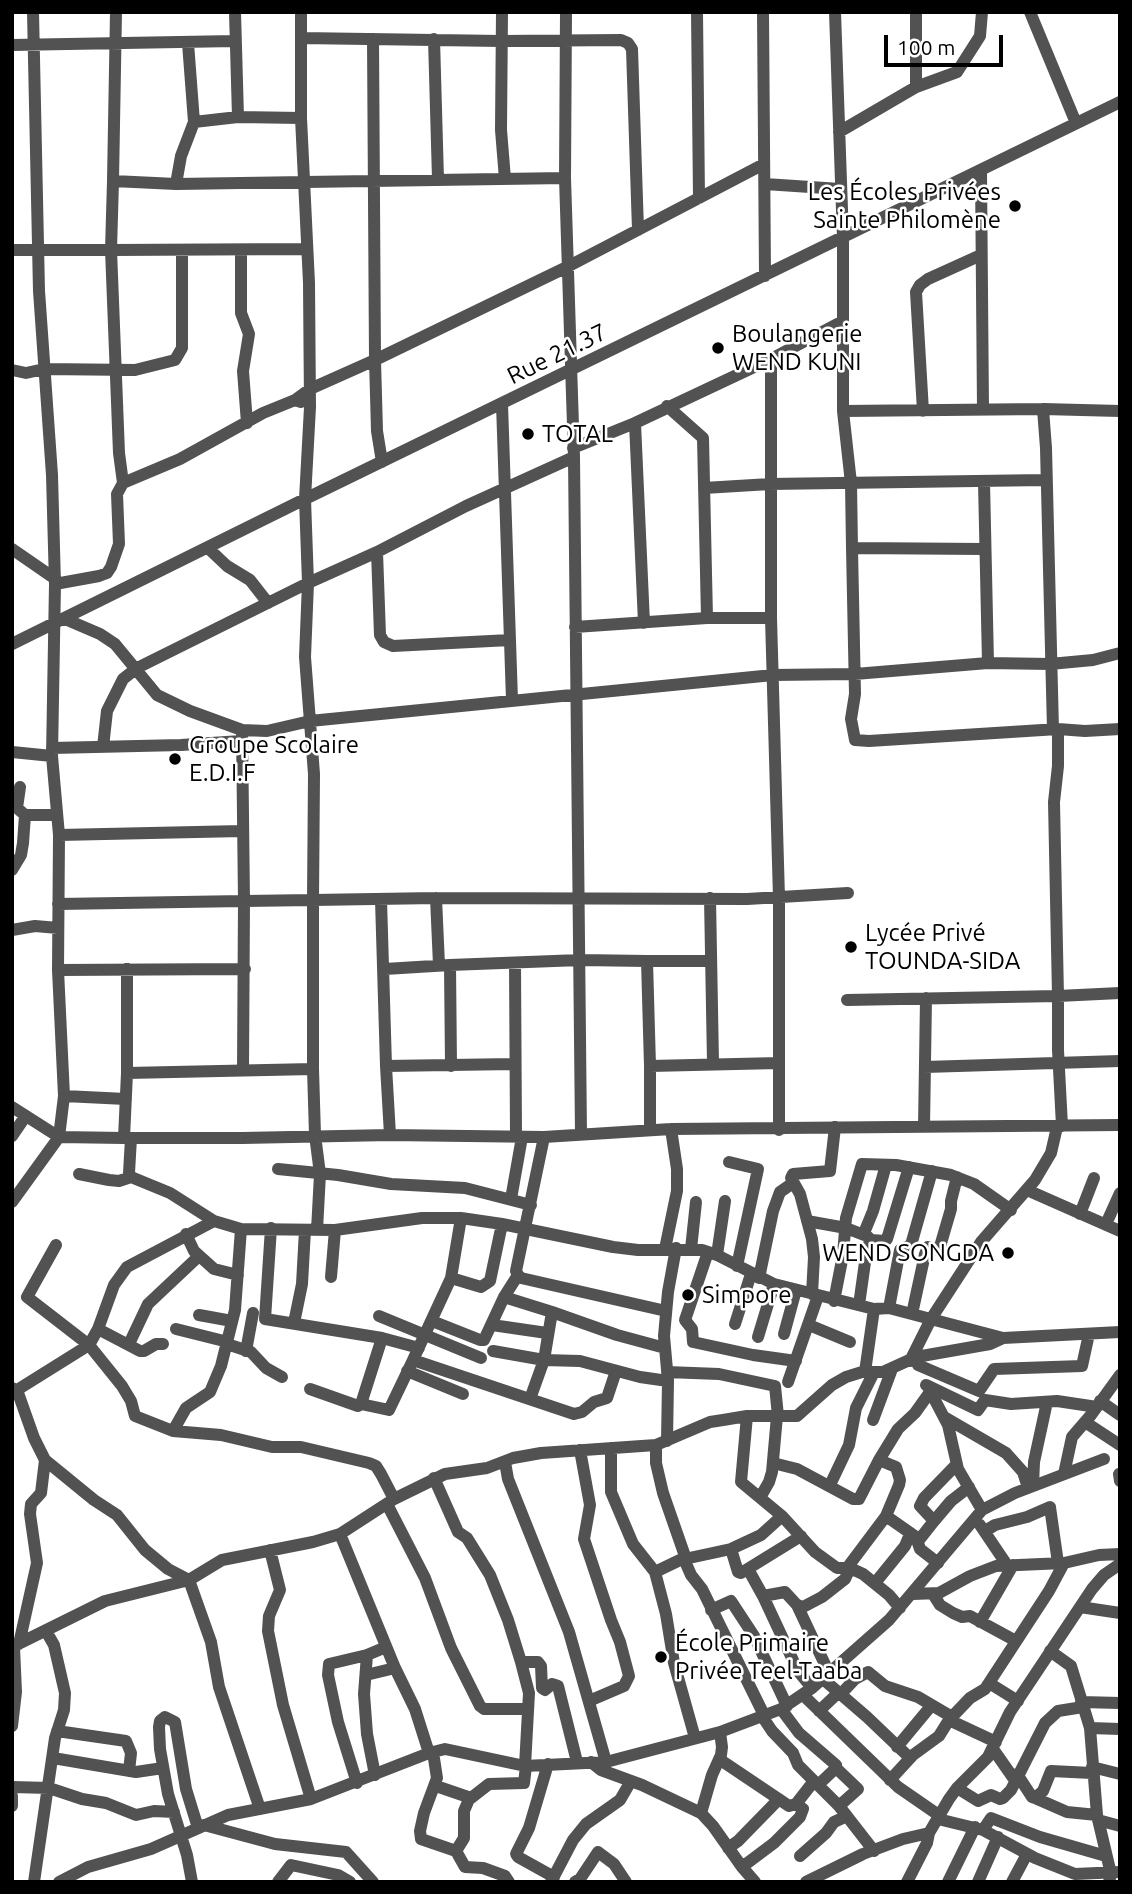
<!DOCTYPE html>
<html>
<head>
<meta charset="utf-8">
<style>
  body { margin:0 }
  #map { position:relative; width:1132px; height:1894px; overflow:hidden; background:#fff; font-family:Ubuntu,sans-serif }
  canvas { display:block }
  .frame { position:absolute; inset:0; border:14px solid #000; pointer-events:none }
  .scale { position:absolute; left:884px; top:35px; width:119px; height:32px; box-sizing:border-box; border:4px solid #000; border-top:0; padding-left:9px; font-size:21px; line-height:24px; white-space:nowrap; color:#000; -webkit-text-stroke:5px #fff; paint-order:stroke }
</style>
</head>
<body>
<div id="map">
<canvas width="1132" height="1894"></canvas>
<div class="frame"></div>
<div class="scale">100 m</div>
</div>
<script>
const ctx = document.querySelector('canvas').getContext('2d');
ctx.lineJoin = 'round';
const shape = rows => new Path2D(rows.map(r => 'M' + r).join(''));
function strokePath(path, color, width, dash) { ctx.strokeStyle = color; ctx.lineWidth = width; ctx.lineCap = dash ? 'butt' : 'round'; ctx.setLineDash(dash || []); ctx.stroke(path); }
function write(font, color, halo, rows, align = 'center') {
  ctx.font = font + ' Ubuntu,sans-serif'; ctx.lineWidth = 5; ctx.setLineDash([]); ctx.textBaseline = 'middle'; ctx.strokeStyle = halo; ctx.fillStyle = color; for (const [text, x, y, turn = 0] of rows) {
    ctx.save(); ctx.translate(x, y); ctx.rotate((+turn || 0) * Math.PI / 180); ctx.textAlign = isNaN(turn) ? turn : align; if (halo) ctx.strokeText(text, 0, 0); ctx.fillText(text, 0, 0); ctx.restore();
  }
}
const minor = shape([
  [235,12,238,117],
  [301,12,301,118,309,283,310,407,305,499,308,583,305,657,314,774,313,900,436,898,747,899,848,893],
  [502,12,501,130,505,179],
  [566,12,565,178,574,457,581,1134],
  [697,12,699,198],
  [763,12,765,276],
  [835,12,843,238,843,411,851,483,852,548,855,694,851,719,855,740,869,741,1058,729,1085,731,1120,729],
  [916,12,916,87],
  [1030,12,1076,123],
  [301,38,501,41,621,40,628,43,632,49,638,230],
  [373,39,375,360,377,431,382,462],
  [434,39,438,179],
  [12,45,235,41],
  [194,122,238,117,301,118],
  [839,132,916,87,957,72,980,36,982,12],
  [981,171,983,410],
  [113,181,116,12],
  [176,184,181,156,194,122,188,43],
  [765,184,840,189],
  [12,250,111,250,113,181,176,184,565,178],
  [241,250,241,313,249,334,243,371,247,423],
  [771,359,771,618,779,898,779,1130],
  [12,370,26,373,44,369,135,370,175,360,182,348,182,250],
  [295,400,310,389,375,360,567,267,764,164],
  [502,404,512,700],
  [667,406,703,438,707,618],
  [1043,409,1046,448,1053,730],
  [843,411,1043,409,1120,411],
  [923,411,916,292,920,285,928,279,981,255],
  [635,423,644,623],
  [573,448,635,423,771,359,843,321],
  [984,482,988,663],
  [123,483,119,453,111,250,307,249],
  [704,488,770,484,1045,480],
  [208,548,227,566,250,580,268,603],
  [852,548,984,549],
  [12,549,54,578],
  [377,552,380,635,384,642,393,646,510,640],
  [55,584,99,576,107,573,111,567,119,544,117,494,123,483,180,459,263,413,295,400,301,402],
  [65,619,100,634,115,644,157,695,190,711,242,730,267,731,310,721,773,675,855,674,988,663,1050,664,1093,660,1120,653],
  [575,627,707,618,771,618],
  [12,644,305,499,1120,102],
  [242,730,244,901,313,900,313,1069,315,1135,320,1174,317,1230],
  [103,747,107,711,123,679,137,668,308,583,377,552,466,506,574,457],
  [52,748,181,745,241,741],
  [12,752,52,756],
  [25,815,57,815],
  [59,835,242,831],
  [12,870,21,855,23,843,25,815,17,808,20,787],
  [436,898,439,965],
  [710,898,713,1063],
  [381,900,386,1066,390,1135],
  [58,904,244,901,243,1070],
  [12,930,35,926,58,928],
  [647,961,711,961],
  [515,964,516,1136],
  [450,965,580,960,647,961,650,1066],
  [385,969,450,965,451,1066],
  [58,970,245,969],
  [847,1000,1058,996,1054,802,1058,766,1058,729],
  [386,1066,514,1064],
  [925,1067,1120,1061],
  [127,1073,313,1069],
  [64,1096,126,1099],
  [12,1107,59,1137,124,1138,242,1138,390,1135,544,1137,671,1129,1120,1125],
  [1062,1126,1058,1050,1058,996,1120,993],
  [924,1127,926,998],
  [650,1130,650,1066,779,1063],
  [12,1136,25,1117],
  [544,1137,516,1271,518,1275,521,1278,666,1311],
  [124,1138,127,1073,127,969],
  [131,1138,129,1173,131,1177,170,1193,214,1221,241,1229,335,1230,422,1218,461,1218,502,1224,613,1247,638,1250,702,1250,717,1255,774,1284,874,1309,889,1308,1003,1338,1120,1332],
  [729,1162,758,1169,737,1266],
  [278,1169,338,1175,391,1184,465,1188,531,1205],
  [79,1174,109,1180,119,1181,131,1177],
  [1027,1190,1120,1231],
  [511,1199,522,1137],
  [12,1202,59,1137,64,1096,58,970,59,835,52,756,55,584,52,475,39,291,33,12],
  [1080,1214,1094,1178],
  [461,1218,451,1278,413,1360,574,1414,582,1412,594,1402,607,1398,616,1371],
  [807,1221,846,1228,864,1235],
  [1106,1224,1120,1193],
  [271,1228,265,1319,382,1338,419,1348],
  [186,1234,194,1251,214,1269,238,1275],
  [871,1240,864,1233,873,1211,886,1165],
  [56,1245,27,1297,89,1345,122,1386,131,1401,135,1416,173,1431,221,1435,272,1447,301,1447,369,1463,376,1466,381,1474,394,1499],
  [665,1249,677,1191,677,1169,671,1129],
  [691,1249,696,1202],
  [708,1252,685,1320,692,1329,693,1342,753,1355,796,1361],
  [717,1255,725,1201],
  [331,1277,335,1230],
  [451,1278,481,1287,490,1281,502,1224],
  [759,1278,773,1211,780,1192,793,1183],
  [812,1294,814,1257,812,1239,800,1194,791,1178,793,1174,830,1171,835,1127],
  [504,1297,552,1312],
  [834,1301,843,1255,846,1218,862,1164,896,1165,951,1175,974,1184,1011,1210],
  [859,1305,867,1248,871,1240,885,1241,887,1239,909,1167],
  [889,1308,900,1250,911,1245,932,1171],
  [912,1314,925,1254,928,1247,939,1250,951,1209,951,1201,957,1177],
  [199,1315,232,1321],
  [379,1316,481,1358],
  [432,1321,480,1340,484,1340,504,1297,518,1275],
  [294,1323,302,1284,305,1230],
  [735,1324,751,1274],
  [492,1325,547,1333],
  [809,1325,850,1342],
  [98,1329,140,1351,144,1351,156,1344,163,1344],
  [176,1329,228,1342],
  [784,1334,796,1290],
  [758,1337,774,1284],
  [129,1344,148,1304,199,1256],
  [227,1344,251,1352,266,1368,282,1377],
  [246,1351,253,1313],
  [493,1351,544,1360,552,1312,617,1335,665,1348],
  [910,1361,931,1319,981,1242,1035,1180,1051,1153,1057,1127],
  [918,1365,979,1391,994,1369,1082,1366,1089,1334],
  [407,1371,463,1394],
  [667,1372,719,1374,775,1386,778,1416],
  [865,1372,874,1309],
  [788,1382,818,1296],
  [926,1385,978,1410,985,1400,1011,1404,1057,1401,1097,1407],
  [928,1387,948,1425,958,1469,982,1510],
  [12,1388,17,1390,89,1345,98,1329,114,1285,127,1267,214,1221],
  [310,1389,358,1406,361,1404,382,1338],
  [17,1390,34,1438,45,1460,41,1493,31,1504,30,1514,37,1563,19,1644],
  [530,1399,544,1360,580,1361,640,1377,668,1381],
  [1100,1401,1120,1415],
  [361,1404,389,1410,413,1360],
  [747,1416,741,1482,782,1516,815,1552,837,1568,850,1568,863,1574,889,1595,900,1608],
  [944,1417,1006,1453,1023,1472,1028,1488],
  [873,1420,892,1369],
  [1085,1422,1120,1445],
  [173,1431,186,1408,210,1392,221,1366,235,1310,241,1229],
  [667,1441,668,1381,664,1336,668,1292,676,1248],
  [656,1445,656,1463,663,1493,686,1559],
  [611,1448,611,1492,633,1544,655,1572],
  [580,1450,590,1505,584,1539,611,1620,620,1642,629,1676,624,1686,589,1701],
  [45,1460,94,1500,117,1515,145,1550,168,1569,189,1580,211,1642,219,1687,260,1809],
  [505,1462,508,1479,569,1632,606,1762],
  [773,1463,797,1469,853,1499,859,1499,879,1460,898,1429,915,1413,930,1392],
  [1064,1474,1072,1437,1091,1415,1120,1375],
  [1119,1474,1120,1481],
  [434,1478,458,1532,467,1538,490,1575,508,1620,521,1662,529,1693,525,1766],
  [830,1485,849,1445,856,1408,874,1372],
  [1033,1486,1034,1462,1047,1402],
  [761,1496,769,1482,772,1472,777,1416],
  [387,1504,425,1578,451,1648,480,1706,484,1709,527,1709],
  [886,1516,916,1537,920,1549,938,1563],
  [934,1521,951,1501,969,1487],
  [980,1525,1007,1565],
  [985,1531,995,1525,1027,1517,1050,1507,1058,1563],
  [340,1534,395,1668,415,1709,429,1753],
  [919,1540,934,1521,920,1506,924,1498,957,1464],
  [731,1549,738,1572,741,1573,801,1536],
  [270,1550,280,1590,269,1616,268,1631,283,1705,311,1799],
  [684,1559,691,1575,702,1589,764,1715],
  [847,1568,886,1516,899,1485,900,1480,896,1467,879,1460],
  [748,1569,763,1596,798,1671,812,1688],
  [875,1583,905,1546,910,1534],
  [913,1594,939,1593,970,1576,996,1566,1064,1563,1099,1555,1120,1554],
  [933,1594,940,1605,953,1613,962,1617,970,1616,1016,1641],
  [763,1596,785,1592,797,1605,803,1607,822,1597,845,1579,850,1568],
  [797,1605,829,1673],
  [1080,1607,1120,1613],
  [711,1610,731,1601,754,1636,787,1706],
  [980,1622,1013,1565],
  [12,1647,105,1601,189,1580,222,1560,313,1542,340,1534,394,1499,445,1474,487,1468,513,1458,541,1453,656,1445,710,1422,723,1420,747,1416,797,1416,832,1385,846,1377,862,1372,883,1372,916,1357,990,1344,1003,1338],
  [1050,1651,1071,1666,1090,1728,1097,1815,1111,1874,1109,1882],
  [367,1655,364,1694,367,1734,375,1775],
  [521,1662,538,1662,541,1666,542,1688,545,1690,552,1684,558,1686,577,1762],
  [366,1675,395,1668],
  [823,1679,867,1717,910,1758],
  [989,1683,1018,1701],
  [803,1695,898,1787,940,1816],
  [840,1695,855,1679,868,1672,885,1686,918,1697,952,1717],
  [1081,1702,1120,1703],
  [781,1709,799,1733,836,1765,836,1768,818,1785],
  [819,1711,838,1693],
  [762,1716,772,1731,793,1753,798,1765,839,1806,874,1851],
  [949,1720,996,1742],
  [12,1726,16,1692,14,1647],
  [1090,1728,1120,1729],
  [57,1731,126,1741,131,1753,129,1771],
  [695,1738,674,1663,666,1614,655,1572,680,1560,731,1549,761,1535,782,1516],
  [897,1747,931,1706],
  [993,1749,1014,1779],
  [433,1752,437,1778,424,1813,420,1831,421,1839,456,1851,465,1867,483,1868,505,1876,509,1882],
  [53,1758,136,1772,163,1768],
  [719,1759,789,1806,796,1804,814,1781],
  [591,1762,601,1770,642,1785,701,1813,713,1826,742,1867,755,1882],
  [548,1764,529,1828,516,1854,518,1857,554,1877],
  [1092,1767,1120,1774],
  [836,1768,858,1789,839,1806],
  [1017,1774,1032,1797,1035,1798,1043,1791,1051,1771,1092,1773],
  [890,1780,913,1755,939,1736,949,1720,970,1698,985,1689,1049,1591,1064,1563],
  [357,1783,338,1722,328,1675,329,1664,367,1655,386,1647],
  [436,1786,471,1798,489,1784,524,1783,526,1766],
  [12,1787,49,1788,82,1799,106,1803,136,1815,154,1811,174,1812],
  [957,1788,978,1801,991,1795,1000,1799,1003,1798,1011,1790,1045,1723,1058,1711,1083,1707],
  [12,1796,12,1806],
  [1035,1798,1067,1812,1097,1815],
  [701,1813,712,1775,721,1755,722,1747,720,1732],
  [938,1819,983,1830,1035,1858,1075,1874,1120,1872],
  [1098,1820,1120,1826],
  [204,1825,275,1844,346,1852,373,1882],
  [983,1830,991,1818,1040,1837,1106,1856],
  [728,1848,738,1841,779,1799],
  [456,1851,464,1838,464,1811,470,1797],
  [800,1856,826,1833,834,1822,847,1816],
  [742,1867,774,1843,800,1817,803,1809,796,1804],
  [34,1882,55,1738,64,1710,65,1693,54,1645,46,1631],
  [59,1882,88,1867,151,1849,228,1815,311,1799,429,1753,445,1749,525,1766,606,1762,720,1732,781,1709,812,1688,889,1620,982,1510,1015,1493,1104,1459],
  [192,1882,187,1855,168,1794,160,1749,159,1727,160,1721,165,1717,175,1722,186,1789,198,1828],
  [278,1882,291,1865,338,1875,350,1882],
  [551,1882,573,1840,586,1824,620,1800,631,1781],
  [575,1882,580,1879,598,1852,614,1864,626,1882],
  [806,1882,863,1854,903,1839,929,1833],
  [907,1882,927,1843,929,1833,949,1799,957,1788,988,1757,1010,1712,1092,1589,1104,1575,1120,1564],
  [948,1882,975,1827],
  [978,1882,998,1837],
  [1012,1882,1027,1854]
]);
const markers = [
  [1015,206,7,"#000"],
  [718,348,7,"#000"],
  [528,434,7,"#000"],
  [175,759,7,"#000"],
  [851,947,7,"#000"],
  [1008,1253,7,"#000"],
  [688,1295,7,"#000"],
  [661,1657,7,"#000"]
];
const poiNames = [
  ["Les Écoles Privées",1001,192,"right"],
  ["Sainte Philomène",1001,220,"right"],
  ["Boulangerie",732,334],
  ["WEND KUNI",732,362],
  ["TOTAL",542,434],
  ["Groupe Scolaire",189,745],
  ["E.D.I.F",189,773],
  ["Lycée Privé",865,933],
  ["TOUNDA-SIDA",865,961],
  ["WEND SONGDA",994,1253,"right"],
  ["Simpore",702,1295],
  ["École Primaire",675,1643],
  ["Privée Teel-Taaba",675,1671]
];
const streetNames = [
  ["Rue 21.37",557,354,-26]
];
strokePath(minor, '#525252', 12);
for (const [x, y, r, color] of markers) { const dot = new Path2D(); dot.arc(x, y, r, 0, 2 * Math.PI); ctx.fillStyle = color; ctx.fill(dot); strokePath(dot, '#fff', 2.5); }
write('24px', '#000', '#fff', poiNames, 'left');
write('24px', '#000', '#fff', streetNames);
</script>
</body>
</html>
